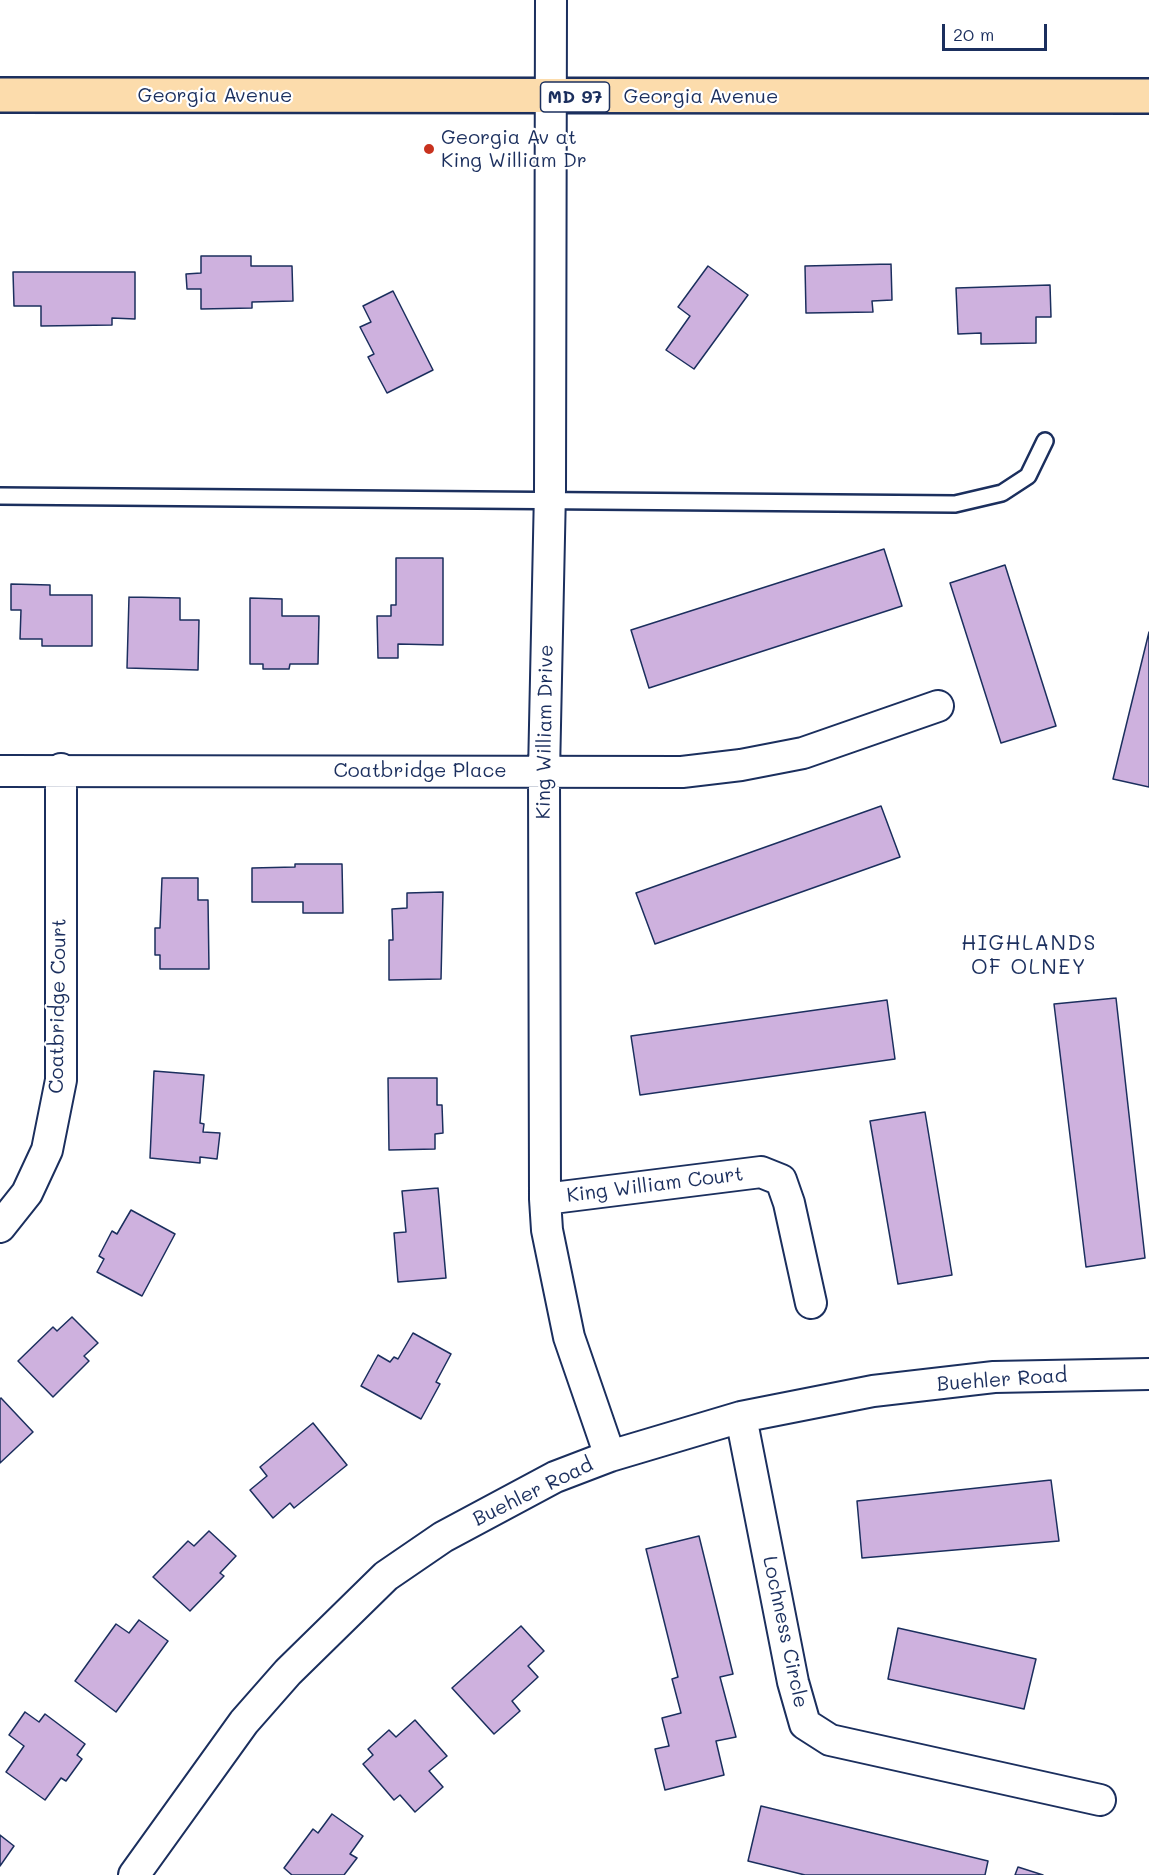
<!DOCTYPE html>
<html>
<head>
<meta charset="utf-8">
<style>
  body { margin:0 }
  #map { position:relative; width:1149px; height:1875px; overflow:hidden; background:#fff; font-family:Mali,sans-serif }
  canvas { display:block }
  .scale { position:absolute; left:942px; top:24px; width:105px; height:27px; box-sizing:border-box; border:3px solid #1b2f5e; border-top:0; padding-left:8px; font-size:18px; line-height:21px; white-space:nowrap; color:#1b2f5e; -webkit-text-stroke:4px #fff; paint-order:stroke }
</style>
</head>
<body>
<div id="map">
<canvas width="1149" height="1875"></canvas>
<div class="scale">20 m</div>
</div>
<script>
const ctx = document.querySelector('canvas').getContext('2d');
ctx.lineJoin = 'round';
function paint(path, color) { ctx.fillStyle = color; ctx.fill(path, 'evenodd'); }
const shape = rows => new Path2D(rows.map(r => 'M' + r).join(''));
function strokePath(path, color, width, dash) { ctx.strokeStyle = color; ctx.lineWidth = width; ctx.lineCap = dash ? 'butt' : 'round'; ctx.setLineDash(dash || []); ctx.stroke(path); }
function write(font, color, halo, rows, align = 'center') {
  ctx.font = font + ' Mali,sans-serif'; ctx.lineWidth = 4.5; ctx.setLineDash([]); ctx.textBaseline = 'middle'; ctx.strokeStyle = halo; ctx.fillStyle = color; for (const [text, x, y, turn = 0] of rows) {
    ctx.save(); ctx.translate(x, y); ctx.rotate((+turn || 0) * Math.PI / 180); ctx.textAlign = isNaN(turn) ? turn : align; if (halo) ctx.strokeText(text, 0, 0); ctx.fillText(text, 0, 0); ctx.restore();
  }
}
const building = shape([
  [201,256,251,256,251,266,292,266,293,301,252,302,252,308,201,309,201,289,187,289,186,274,201,273,201,256],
  [891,264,892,300,872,301,873,312,806,313,805,266,891,264],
  [708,266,748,295,694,369,666,350,690,316,678,307,708,266],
  [13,272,135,272,135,319,112,318,112,325,41,326,41,306,14,306,13,272],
  [1050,285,1051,317,1036,317,1036,343,981,344,981,333,958,334,956,288,1050,285],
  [393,291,433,370,387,393,368,357,374,354,360,327,371,322,363,306,393,291],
  [884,549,902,606,649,688,631,630,884,549],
  [396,558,443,558,443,645,398,644,398,658,378,658,377,616,391,616,391,605,396,605,396,558],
  [1005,565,1056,726,1001,743,950,583,1005,565],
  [11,584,50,585,50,595,92,595,92,646,42,646,42,639,20,639,21,610,11,610,11,584],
  [129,597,180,598,180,620,199,620,198,670,127,668,129,597],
  [250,598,282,599,282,616,319,616,318,664,290,664,289,669,263,669,263,664,250,664,250,598],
  [1149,632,1149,787,1113,779,1149,632],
  [881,806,900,857,655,944,636,893,881,806],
  [295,864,342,864,343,913,303,913,303,902,252,902,252,868,295,867,295,864],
  [162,878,198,878,198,900,208,900,209,969,160,969,160,955,155,955,155,928,160,928,162,878],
  [443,892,441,979,389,980,389,940,393,940,392,909,407,908,407,893,443,892],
  [1116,998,1145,1258,1086,1267,1054,1004,1116,998],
  [887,1000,895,1059,640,1095,631,1036,887,1000],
  [154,1071,204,1075,200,1123,204,1124,203,1132,220,1133,217,1159,200,1157,200,1163,150,1158,154,1071],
  [388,1078,437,1078,437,1105,442,1105,443,1133,435,1134,435,1149,389,1150,388,1078],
  [925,1112,952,1275,898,1284,870,1121,925,1112],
  [438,1188,446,1278,398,1282,394,1233,406,1232,402,1191,438,1188],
  [131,1210,175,1234,142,1296,97,1272,104,1259,99,1256,112,1231,117,1234,131,1210],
  [72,1317,98,1343,84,1356,89,1361,53,1397,18,1361,53,1327,57,1331,72,1317],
  [413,1333,451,1354,436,1382,440,1384,421,1419,361,1386,378,1355,390,1362,394,1357,398,1359,413,1333],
  [1,1398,33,1432,0,1463,0,1399,1,1398],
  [313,1423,347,1465,294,1508,290,1503,273,1518,250,1490,267,1476,260,1467,313,1423],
  [1051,1480,1059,1541,862,1558,857,1501,1051,1480],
  [209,1531,236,1556,220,1573,224,1576,190,1611,153,1577,188,1541,194,1546,209,1531],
  [699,1536,733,1674,720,1677,736,1737,716,1741,724,1775,665,1790,655,1749,669,1746,662,1718,681,1713,672,1679,678,1677,646,1549,699,1536],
  [139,1620,168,1641,116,1712,75,1681,116,1624,129,1633,139,1620],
  [521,1626,544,1651,528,1666,538,1677,512,1701,520,1711,494,1734,452,1688,521,1626],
  [898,1628,1036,1659,1024,1709,888,1679,898,1628],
  [25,1712,39,1722,45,1714,85,1744,77,1755,82,1759,66,1781,61,1778,45,1800,6,1772,24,1746,9,1735,25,1712],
  [415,1720,447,1756,429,1771,443,1787,415,1812,400,1795,394,1800,363,1764,373,1755,368,1749,389,1730,396,1737,415,1720],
  [761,1806,988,1861,985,1875,805,1875,748,1861,761,1806],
  [332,1814,363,1836,350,1854,357,1858,344,1875,292,1875,284,1868,313,1829,318,1833,332,1814],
  [0,1835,14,1846,0,1866,0,1835],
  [1018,1867,1043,1875,1015,1875,1018,1867]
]);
const service = shape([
  [0,496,955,504,1002,493,1028,476,1045,441]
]);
const minor = shape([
  [551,0,550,491,544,772,545,1199,547,1230,569,1337,610,1456],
  [0,771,682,772,741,765,803,753,938,706],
  [545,1199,761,1172,781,1180,789,1203,811,1303],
  [0,1227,27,1193,47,1150,61,1080,61,769],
  [741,1417,793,1682,805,1724,830,1740,1100,1800],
  [134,1875,244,1722,288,1672,386,1576,443,1537,555,1477,610,1456,741,1417,873,1391,994,1377,1149,1374]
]);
const primary = shape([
  [0,95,1149,96]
]);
const markers = [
  [429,149,6,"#c8321e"]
];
const shields = [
  [575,97,69]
];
const shieldNames = [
  ["MD 97",575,97]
];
const streetNames = [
  ["Georgia Avenue",215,96],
  ["Georgia Avenue",701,97],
  ["King William Drive",545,732,-89],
  ["Coatbridge Place",420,771],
  ["Coatbridge Court",58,1006,-89],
  ["King William Court",655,1185,-7],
  ["Buehler Road",1002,1380,-4],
  ["Buehler Road",533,1492,-26],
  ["Lochness Circle",785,1632,78]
];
const poiNames = [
  ["Georgia Av at",441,138],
  ["King William Dr",441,161]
];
const neighbourhoodNames = [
  ["HIGHLANDS",1029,944],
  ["OF OLNEY",1029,968]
];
paint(building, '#ceb1de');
strokePath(building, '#1b2f5e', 1.5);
strokePath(service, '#1b2f5e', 20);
strokePath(minor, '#1b2f5e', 34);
strokePath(primary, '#1b2f5e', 38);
strokePath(service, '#fff', 15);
strokePath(minor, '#fff', 30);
strokePath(primary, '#fcdcac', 33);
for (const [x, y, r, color] of markers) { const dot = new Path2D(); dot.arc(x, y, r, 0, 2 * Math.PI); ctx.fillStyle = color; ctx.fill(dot); strokePath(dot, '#fff', 2); }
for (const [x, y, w] of shields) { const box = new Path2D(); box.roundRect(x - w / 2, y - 15, w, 30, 4.5); ctx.fillStyle = '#fff'; ctx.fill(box); strokePath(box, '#1b2f5e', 1.5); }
write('bold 18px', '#1b2f5e', null, shieldNames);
write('20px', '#1b2f5e', '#fff', streetNames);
write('20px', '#1b2f5e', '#fff', poiNames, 'left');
ctx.letterSpacing = '1.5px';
write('21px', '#1b2f5e', '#fff', neighbourhoodNames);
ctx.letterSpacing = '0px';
</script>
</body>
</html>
